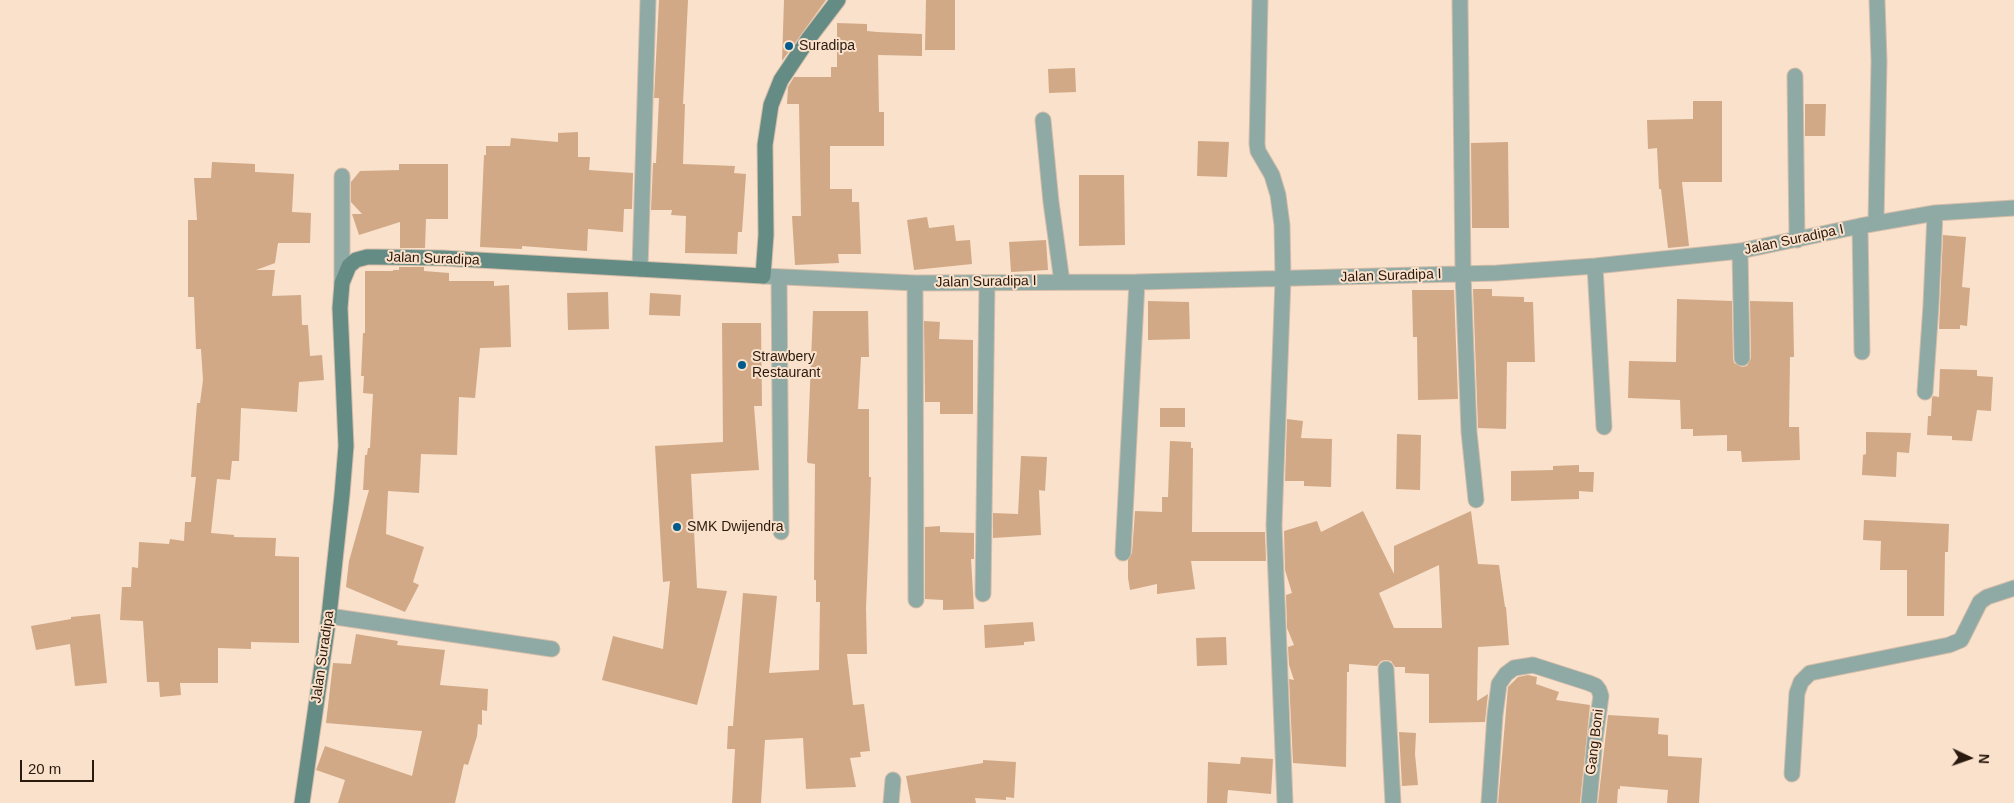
<!DOCTYPE html>
<html>
<head>
<meta charset="utf-8">
<style>
  body { margin:0 }
  #map { position:relative; width:2014px; height:803px; overflow:hidden; background:#fae1cb; font-family:Arial,sans-serif }
  canvas { display:block }
  .north { position:absolute; left:1944px; top:733px; width:50px; height:50px; -webkit-text-stroke:4px #fae1cb; paint-order:stroke; rotate:93deg; font-size:14px; font-weight:700; line-height:20px; text-align:center; color:#291a0d }
  .north::after { content:''; display:block; margin:auto; width:18px; height:22px; background:#291a0d; clip-path:polygon(50% 0,100% 100%,50% 72%,0 100%) }
  .scale { position:absolute; left:20px; top:760px; width:74px; height:22px; box-sizing:border-box; border:2px solid #291a0d; border-top:0; padding-left:6px; font-size:15px; line-height:18px; white-space:nowrap; color:#291a0d; -webkit-text-stroke:4px #fae1cb; paint-order:stroke }
</style>
</head>
<body>
<div id="map">
<canvas width="2014" height="803"></canvas>
<div class="north">N</div>
<div class="scale">20 m</div>
</div>
<script>
const ctx = document.querySelector('canvas').getContext('2d');
ctx.lineJoin = 'round';
function paint(path, color) { ctx.fillStyle = color; ctx.fill(path, 'evenodd'); }
const shape = rows => new Path2D(rows.map(r => 'M' + r).join(''));
function strokePath(path, color, width, dash) { ctx.strokeStyle = color; ctx.lineWidth = width; ctx.lineCap = dash ? 'butt' : 'round'; ctx.setLineDash(dash || []); ctx.stroke(path); }
function write(font, color, halo, rows, align = 'center') {
  ctx.font = font + ' Arial,sans-serif'; ctx.lineWidth = 4; ctx.setLineDash([]); ctx.textBaseline = 'middle'; ctx.strokeStyle = halo; ctx.fillStyle = color; for (const [text, x, y, turn = 0] of rows) {
    ctx.save(); ctx.translate(x, y); ctx.rotate((+turn || 0) * Math.PI / 180); ctx.textAlign = isNaN(turn) ? turn : align; if (halo) ctx.strokeText(text, 0, 0); ctx.fillText(text, 0, 0); ctx.restore();
  }
}
const building = shape([
  [659,0,688,0,683,104,685,104,683,164,735,166,734,173,746,174,742,232,738,232,737,254,685,253,686,216,671,215,672,210,651,210,653,163,656,163,659,98,654,98],
  [784,0,826,0,782,61],
  [926,0,955,0,955,50,925,50],
  [837,23,867,24,867,31,877,32,922,34,922,56,878,55,879,112,884,112,884,146,830,146,830,189,852,189,852,202,859,202,861,254,838,254,839,263,795,265,792,216,801,216,799,104,787,104,788,87,794,77,831,77,831,67,837,67],
  [1075,68,1076,92,1049,93,1048,69],
  [1693,101,1722,101,1722,182,1682,182,1689,246,1668,248,1661,189,1659,189,1657,148,1648,149,1647,120,1693,119],
  [1805,104,1826,104,1825,136,1805,136],
  [578,132,578,157,590,157,589,170,633,173,632,209,624,209,623,232,588,229,587,251,522,246,522,249,480,247,484,155,486,155,486,146,510,146,511,138,558,142,558,133],
  [1198,141,1229,142,1227,177,1197,176],
  [1508,142,1509,228,1472,228,1471,143],
  [212,162,255,164,255,172,294,174,292,212,311,213,310,243,278,243,275,263,256,270,275,270,272,296,301,295,302,325,308,325,310,356,322,355,324,380,299,382,297,412,241,408,239,461,232,461,230,480,217,479,211,533,234,535,234,537,276,538,275,556,299,557,299,643,251,642,251,649,218,648,218,683,180,683,181,695,160,697,159,682,147,682,143,621,120,620,122,587,131,587,132,567,138,568,139,542,169,544,170,539,184,541,185,522,191,522,196,477,191,477,197,403,200,403,203,380,201,349,196,349,194,297,188,297,188,220,197,220,194,178,211,178],
  [399,164,448,164,448,219,426,219,425,248,400,248,400,222,359,235,352,214,362,214,351,202,351,182,360,171,399,170],
  [1079,175,1124,175,1125,245,1079,246],
  [927,217,929,228,954,225,956,241,970,240,972,264,914,270,907,220],
  [1943,235,1966,237,1962,287,1970,288,1967,326,1960,325,1960,329,1939,329],
  [1046,240,1048,270,1011,272,1009,242],
  [399,267,424,267,424,271,449,273,449,281,494,281,494,286,509,285,511,347,480,348,475,398,459,397,457,455,421,454,419,493,388,491,386,534,424,547,413,582,419,585,405,612,346,587,349,561,369,490,363,490,365,455,367,455,368,448,370,448,373,394,363,393,364,376,361,376,363,333,365,333,365,271,393,271,393,270,399,270],
  [1473,289,1492,289,1492,296,1524,297,1524,302,1533,302,1535,362,1507,362,1506,429,1478,428],
  [1412,290,1454,290,1458,399,1418,400,1417,337,1413,337],
  [608,292,609,329,568,330,567,293],
  [650,293,681,295,680,316,649,315],
  [1677,299,1732,301,1733,358,1734,363,1742,367,1747,366,1751,358,1750,301,1793,302,1794,357,1790,357,1789,427,1799,427,1800,460,1742,462,1741,451,1727,451,1727,435,1693,436,1693,429,1681,429,1680,400,1628,398,1629,361,1676,362],
  [1148,301,1189,302,1190,339,1148,340],
  [813,311,868,311,869,357,861,357,858,409,869,409,869,477,871,477,870,511,866,608,867,654,847,654,853,705,864,704,870,751,860,752,861,757,850,758,856,787,806,789,803,738,765,740,761,803,732,803,735,749,727,749,728,726,733,726,743,593,777,596,769,673,819,670,820,602,816,602,816,580,814,580,815,464,808,463,807,461],
  [924,321,940,322,939,339,973,340,973,414,940,414,940,402,925,402],
  [722,323,761,323,762,406,754,406,759,470,691,474,697,588,727,591,697,705,602,680,613,636,663,649,670,581,663,582,655,446,723,442],
  [1940,369,1977,370,1977,376,1993,377,1991,411,1977,410,1972,441,1952,440,1952,436,1927,435,1928,416,1931,416,1932,398,1933,396,1939,397],
  [1160,408,1185,408,1185,427,1160,427],
  [1287,419,1303,421,1301,438,1332,439,1331,487,1304,486,1304,481,1285,481],
  [1866,432,1911,433,1909,453,1897,452,1896,477,1862,475,1863,455,1866,454],
  [1397,434,1421,435,1420,490,1396,489],
  [1170,441,1191,442,1191,448,1193,448,1192,532,1265,532,1266,561,1191,561,1195,589,1157,594,1157,584,1130,590,1128,578,1128,560,1132,553,1135,511,1162,512,1162,497,1168,497],
  [1021,456,1047,457,1045,491,1039,490,1041,535,993,538,993,513,1018,514],
  [1579,465,1579,472,1594,472,1593,492,1579,491,1579,499,1511,501,1511,471,1553,470,1553,466],
  [1363,511,1394,574,1394,546,1471,511,1478,564,1499,565,1505,607,1506,607,1509,645,1478,647,1477,701,1488,694,1485,722,1429,723,1429,674,1405,673,1405,667,1395,667,1391,661,1386,660,1381,661,1377,666,1349,664,1349,672,1347,672,1346,767,1293,763,1289,679,1294,680,1289,665,1288,647,1294,645,1287,628,1286,595,1292,593,1285,570,1284,531,1317,521,1321,532],
  [1439,565,1442,628,1394,628,1379,593],
  [1864,520,1949,524,1948,552,1945,552,1944,616,1907,616,1907,570,1880,570,1881,541,1863,540],
  [940,526,940,532,974,533,974,559,971,559,974,609,943,610,943,600,925,599,925,527],
  [100,614,107,683,75,686,70,644,36,650,31,626,71,619,71,617],
  [1033,622,1035,641,1024,642,1024,645,985,648,984,625],
  [356,634,398,641,397,645,445,650,440,685,488,689,487,711,482,710,482,725,478,724,477,736,468,765,464,764,455,803,338,803,345,780,316,770,325,746,412,776,422,731,326,723,333,663,351,664],
  [1226,637,1227,665,1197,666,1196,638],
  [1528,675,1537,677,1536,684,1559,692,1556,700,1590,705,1580,803,1498,803,1508,687,1518,677],
  [1608,715,1659,718,1658,734,1668,735,1668,756,1702,758,1699,803,1667,803,1668,790,1620,786,1620,789,1618,789,1617,803,1598,803],
  [1399,732,1416,733,1415,754,1418,785,1402,786],
  [1241,757,1273,759,1271,794,1228,790,1227,803,1207,803,1208,762,1240,764],
  [983,760,1016,762,1014,798,1006,797,1006,800,975,798,976,803,911,803,906,776,983,763]
]);
const street = shape([
  [1260,0,1257,144,1258,151,1272,175,1278,195,1282,225,1283,279,1274,525,1285,803],
  [1460,0,1463,273,1469,432,1476,500],
  [1795,76,1797,240],
  [1043,120,1051,202,1062,282],
  [342,176,342,283],
  [1876,223,1879,61,1877,0],
  [1860,226,1862,352],
  [1740,251,1742,358],
  [1595,266,1604,427],
  [640,269,648,0],
  [763,276,915,283,1137,282,1497,273,1595,266,1740,251,1860,226,1935,213,2014,208],
  [779,277,781,532],
  [915,283,916,600],
  [1925,392,1931,305,1935,213],
  [1123,553,1137,282],
  [983,594,987,283],
  [329,616,552,649],
  [1386,669,1393,803],
  [1792,774,1797,693,1801,682,1810,673,1949,645,1961,640,1980,602,1987,597,2014,588],
  [891,803,893,780],
  [1489,803,1495,715,1499,684,1506,674,1514,668,1533,665,1589,683,1596,686,1599,690,1601,696,1595,739,1589,803]
]);
const secondary = shape([
  [302,803,329,616,342,495,346,446,340,308,342,283,349,266,356,260,367,257,378,257,442,258,763,276,766,235,765,145,771,105,781,80,809,38,838,0]
]);
const markers = [
  [789,46,5,"#035b8d"],
  [742,365,5,"#035b8d"],
  [677,527,5,"#035b8d"]
];
const poiNames = [
  ["Suradipa",799,46],
  ["Strawbery",752,357],
  ["Restaurant",752,373],
  ["SMK Dwijendra",687,527]
];
const streetNames = [
  ["Jalan Suradipa I",1794,240,-12],
  ["Jalan Suradipa",433,259,2],
  ["Jalan Suradipa I",1391,276,-2],
  ["Jalan Suradipa I",986,282,-1],
  ["Jalan Suradipa",323,657,-82],
  ["Gang Boni",1595,742,-83]
];
paint(building, '#d1a986');
strokePath(street, '#d4bda9', 17);
strokePath(secondary, '#d4bda9', 17);
strokePath(street, '#8fa9a5', 15);
strokePath(secondary, '#648c85', 15);
for (const [x, y, r, color] of markers) { const dot = new Path2D(); dot.arc(x, y, r, 0, 2 * Math.PI); ctx.fillStyle = color; ctx.fill(dot); strokePath(dot, '#fae1cb', 2); }
write('14px', '#291a0d', '#fae1cb', poiNames, 'left');
write('14px', '#291a0d', '#fae1cb', streetNames);
</script>
</body>
</html>
